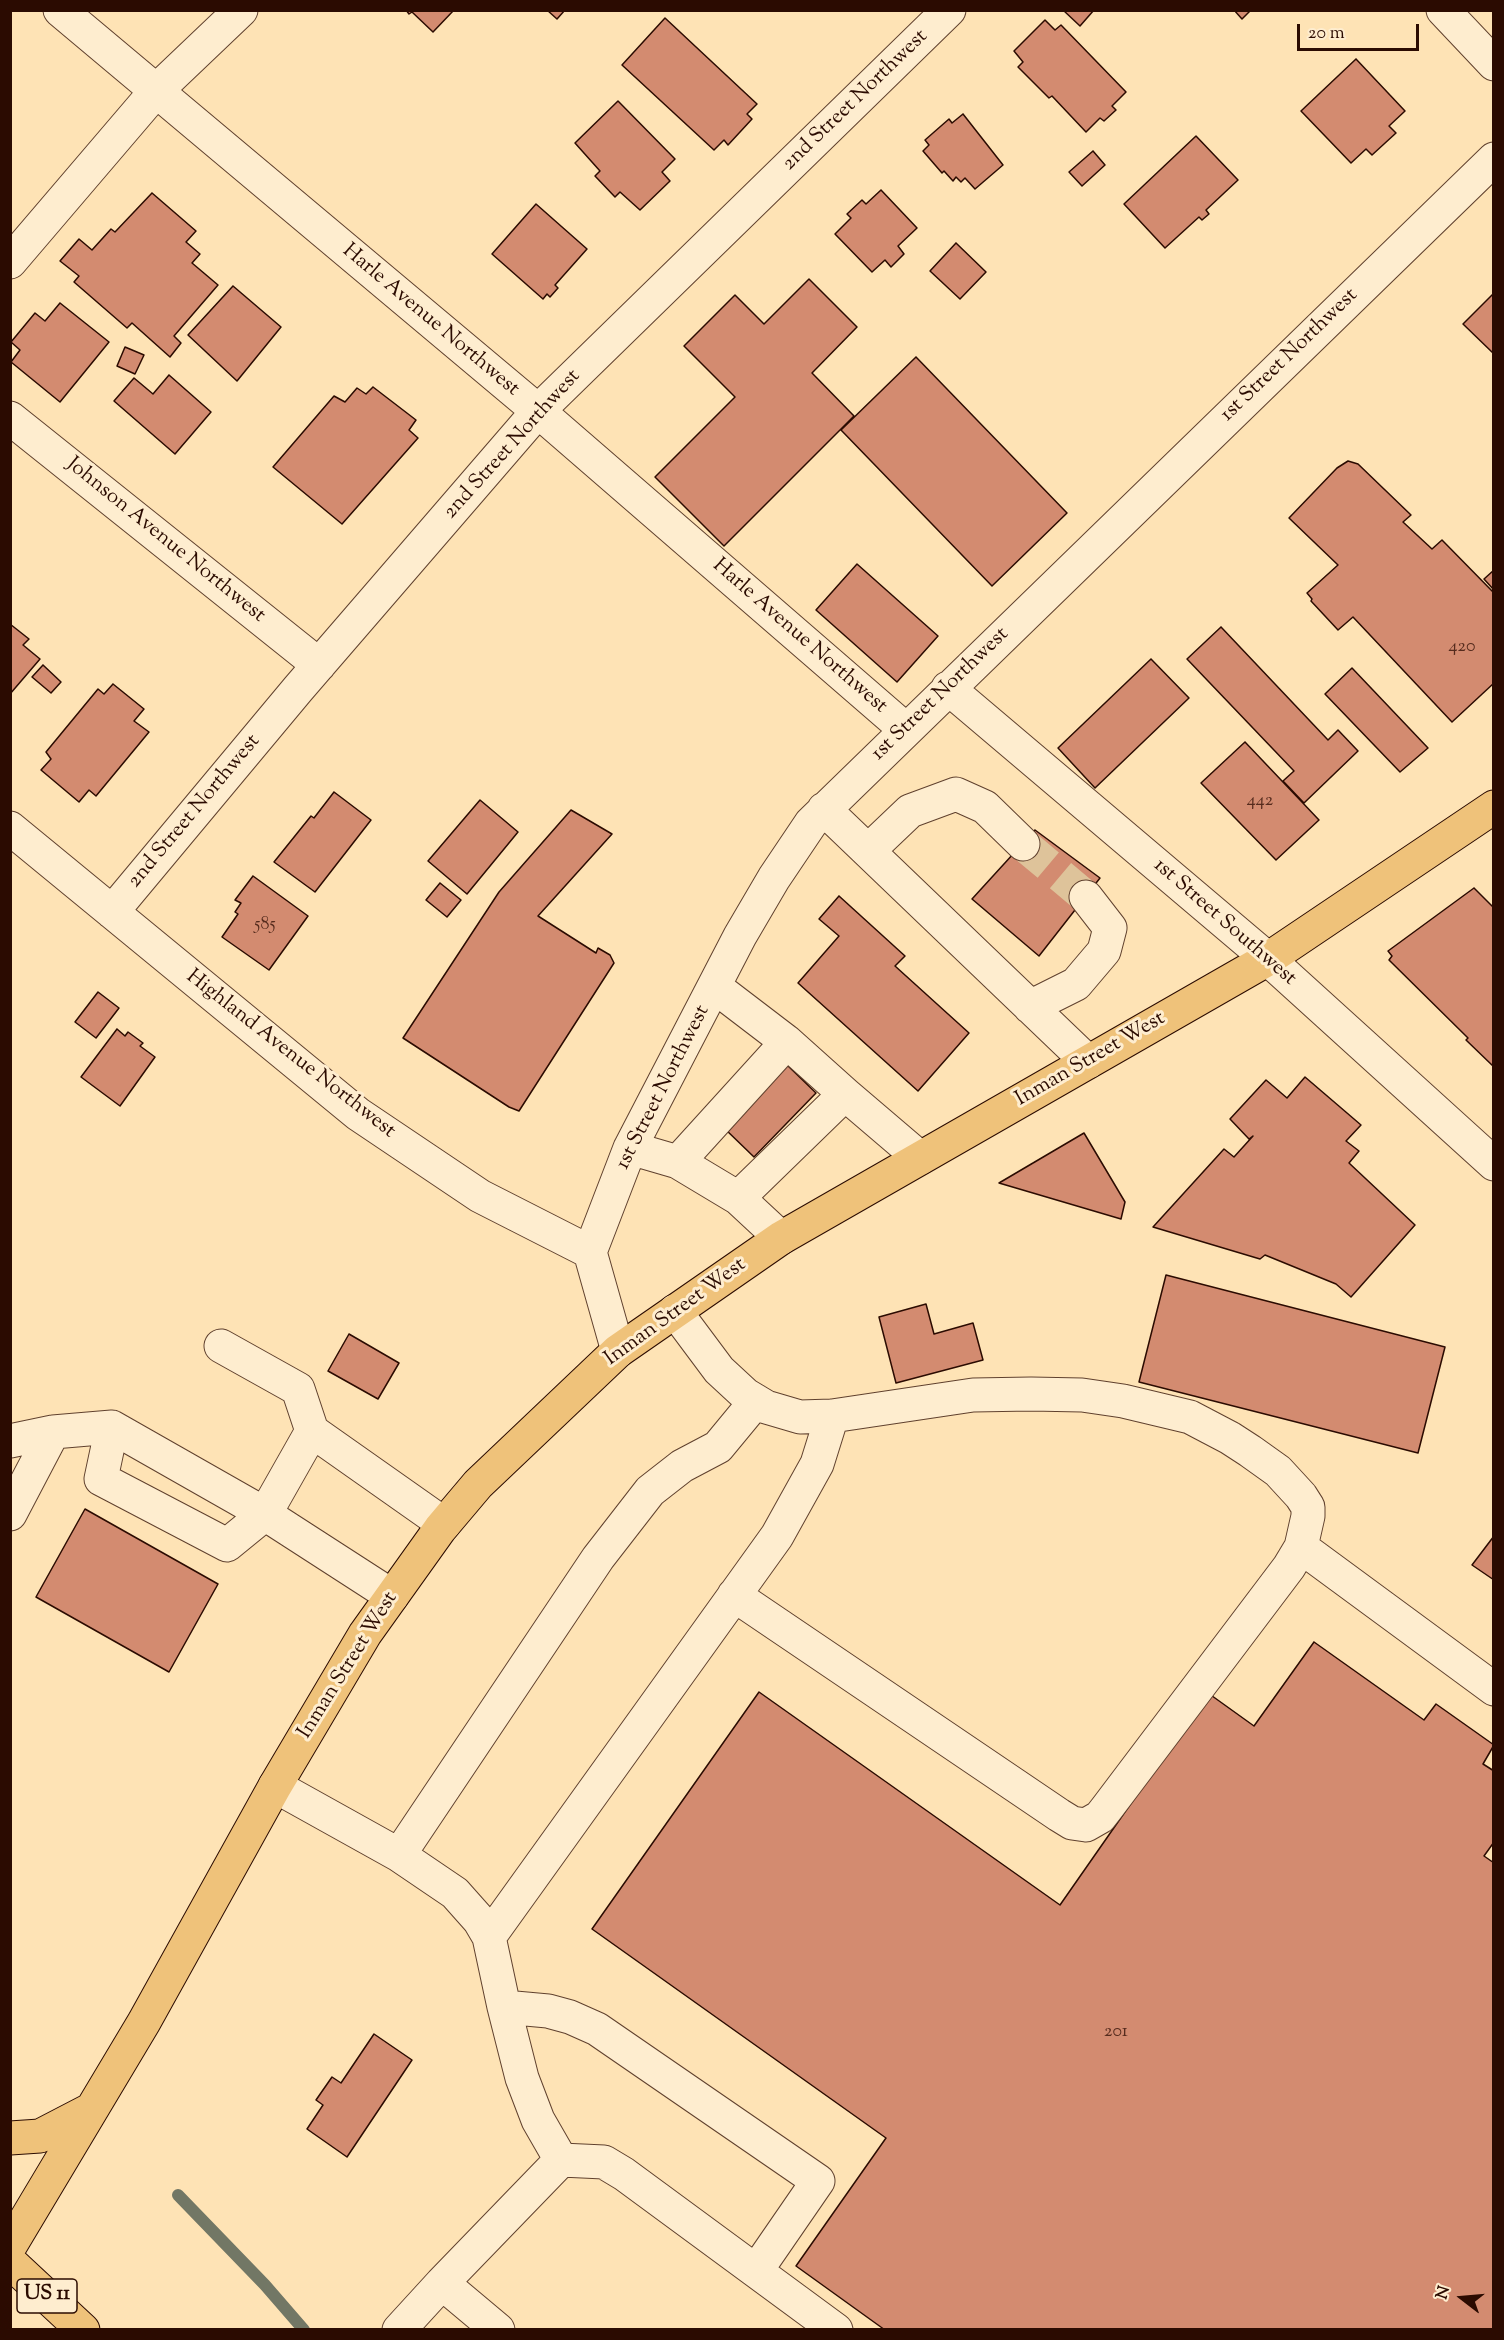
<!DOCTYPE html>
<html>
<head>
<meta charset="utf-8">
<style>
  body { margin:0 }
  #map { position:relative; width:1504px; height:2340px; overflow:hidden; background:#fee3b5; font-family:"Sorts Mill Goudy",serif }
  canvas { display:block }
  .frame { position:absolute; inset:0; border:12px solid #2b0b01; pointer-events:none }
  .north { position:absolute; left:1432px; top:2268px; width:60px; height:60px; -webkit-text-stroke:4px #feedcf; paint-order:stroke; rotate:286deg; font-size:16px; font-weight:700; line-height:24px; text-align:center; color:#2b0b01 }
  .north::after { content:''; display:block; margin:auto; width:21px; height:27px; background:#2b0b01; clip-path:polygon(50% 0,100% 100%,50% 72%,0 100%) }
  .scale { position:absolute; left:1297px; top:24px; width:122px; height:27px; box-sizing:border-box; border:3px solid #2b0b01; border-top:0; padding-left:8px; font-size:18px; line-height:21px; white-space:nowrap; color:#2b0b01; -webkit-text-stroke:4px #feedcf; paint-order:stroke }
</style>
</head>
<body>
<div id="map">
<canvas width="1504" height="2340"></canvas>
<div class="frame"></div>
<div class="north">N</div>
<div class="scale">20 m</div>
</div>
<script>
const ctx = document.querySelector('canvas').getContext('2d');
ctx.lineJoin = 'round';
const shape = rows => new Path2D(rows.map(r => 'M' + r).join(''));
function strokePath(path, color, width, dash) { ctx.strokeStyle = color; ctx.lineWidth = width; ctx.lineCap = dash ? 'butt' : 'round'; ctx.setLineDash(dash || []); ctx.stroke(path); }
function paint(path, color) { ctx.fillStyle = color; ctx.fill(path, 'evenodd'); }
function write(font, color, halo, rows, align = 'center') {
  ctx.font = font + ' "Sorts Mill Goudy",serif'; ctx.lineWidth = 6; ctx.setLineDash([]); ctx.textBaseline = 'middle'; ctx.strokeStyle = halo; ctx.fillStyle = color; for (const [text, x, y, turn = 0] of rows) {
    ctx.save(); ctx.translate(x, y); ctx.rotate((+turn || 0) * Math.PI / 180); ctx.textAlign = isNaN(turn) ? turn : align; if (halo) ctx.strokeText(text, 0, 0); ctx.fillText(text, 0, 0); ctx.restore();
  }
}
const stream = shape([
  [178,2195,265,2285,304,2330]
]);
const building = shape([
  [406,10,454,10,433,32,412,12,409,14,406,10],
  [547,10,565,10,557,19,547,10],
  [1063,10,1094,10,1080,26,1063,10],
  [1234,10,1251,10,1242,19,1234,10],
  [665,18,757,104,747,114,752,119,728,145,724,140,714,150,622,65,665,18],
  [1045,20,1055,30,1061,25,1126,92,1112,106,1116,110,1104,121,1100,118,1086,132,1052,96,1049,98,1018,67,1023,62,1014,51,1045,20],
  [1356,59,1405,111,1389,126,1396,133,1372,155,1366,149,1351,163,1301,111,1356,59],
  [618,101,675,159,662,172,670,181,640,210,620,192,615,197,595,176,600,171,575,143,618,101],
  [963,114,1003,165,975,189,965,178,961,182,956,177,953,181,944,171,942,173,923,151,929,145,925,140,949,119,952,123,963,114],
  [1196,136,1238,180,1206,210,1209,214,1202,220,1199,217,1165,248,1124,204,1196,136],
  [1093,151,1105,165,1082,186,1069,172,1093,151],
  [881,190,917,228,898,246,904,254,891,267,885,260,872,272,835,234,851,218,847,214,862,200,866,204,881,190],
  [152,193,196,231,186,242,200,254,192,263,218,285,174,336,181,343,170,357,132,323,127,328,74,282,79,276,60,261,79,239,92,250,111,229,115,232,152,193],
  [536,204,587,249,555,285,558,288,550,297,547,294,543,299,492,254,536,204],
  [956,243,986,272,960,299,930,271,956,243],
  [809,279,857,327,812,373,854,416,724,546,655,477,735,397,684,346,735,295,764,324,809,279],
  [233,286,281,327,237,381,188,335,233,286],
  [1494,293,1494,354,1463,324,1494,293],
  [60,303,109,342,60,402,11,362,20,350,11,342,35,313,45,321,60,303],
  [125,347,144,355,135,374,117,366,125,347],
  [916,357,1067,513,992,586,841,430,916,357],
  [169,375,211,412,175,454,114,401,134,378,153,394,169,375],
  [373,387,416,420,409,430,418,438,342,524,273,467,334,396,345,402,357,388,366,394,373,387],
  [1348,461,1358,464,1411,515,1403,522,1432,549,1442,540,1494,593,1494,683,1452,722,1353,617,1338,630,1311,601,1312,599,1307,593,1338,565,1289,518,1337,468,1348,461],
  [857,564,938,636,897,682,816,610,857,564],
  [1494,570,1494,590,1484,579,1494,570],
  [10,624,29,639,23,645,40,659,10,694,10,624],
  [1221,627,1328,740,1338,730,1358,751,1304,803,1283,781,1294,771,1187,659,1221,627],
  [1151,659,1189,698,1095,788,1058,748,1151,659],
  [43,665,61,682,51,693,32,677,43,665],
  [1352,668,1428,748,1400,772,1325,694,1352,668],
  [113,684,144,709,134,721,149,732,96,796,89,790,79,802,41,770,51,759,46,752,98,689,104,694,113,684],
  [1245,742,1319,820,1276,860,1201,783,1245,742],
  [334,792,371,820,315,892,274,862,311,816,314,818,334,792],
  [480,800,518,832,467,894,428,861,480,800],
  [571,810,612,834,538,916,596,953,598,948,610,955,614,963,519,1111,509,1107,403,1038,499,892,571,810],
  [1035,830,1100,878,1039,956,972,899,1035,830],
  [253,876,308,916,269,970,222,937,238,914,235,912,241,903,235,900,253,876],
  [440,883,461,900,447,917,426,900,440,883],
  [1474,888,1494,908,1494,1067,1466,1040,1468,1038,1389,960,1392,956,1388,951,1474,888],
  [839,896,905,956,895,966,969,1033,918,1091,798,983,839,936,819,919,839,896],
  [98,992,119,1008,96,1038,75,1022,98,992],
  [117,1029,125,1036,128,1032,143,1043,140,1046,155,1057,120,1106,81,1077,117,1029],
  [784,1062,816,1093,754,1157,723,1127,784,1062],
  [1305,1077,1361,1125,1346,1141,1359,1151,1349,1163,1415,1225,1351,1297,1336,1284,1265,1255,1260,1259,1153,1227,1224,1149,1234,1157,1253,1136,1249,1139,1230,1119,1266,1080,1287,1098,1305,1077],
  [1084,1133,1125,1202,1121,1219,999,1183,1084,1133],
  [1166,1275,1445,1347,1418,1453,1139,1382,1166,1275],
  [926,1304,934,1334,973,1323,983,1360,896,1383,879,1317,926,1304],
  [349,1334,399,1363,378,1399,328,1371,349,1334],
  [85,1509,218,1584,169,1672,36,1597,85,1509],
  [1494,1536,1494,1580,1472,1565,1494,1536],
  [1314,1642,1424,1720,1436,1704,1494,1745,1483,1764,1494,1771,1494,1842,1484,1856,1494,1863,1494,2330,885,2330,796,2266,886,2138,592,1929,759,1692,1060,1905,1208,1693,1254,1726,1314,1642],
  [374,2034,412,2060,347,2157,307,2129,323,2105,316,2100,332,2077,341,2083,374,2034]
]);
const minorTunnel = shape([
  [1023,844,1086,897]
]);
const minor = shape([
  [60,10,538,411,905,729],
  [1443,10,1494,64],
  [10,262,156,91,241,10],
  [10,418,319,665],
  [948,688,1268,959,1494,1164],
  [824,809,1088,1062],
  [10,828,358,1114,480,1196,590,1252],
  [868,851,910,811,956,794,985,807,1023,844],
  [112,912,298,689,538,411,949,10],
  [715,987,787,1042],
  [1030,1007,1076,984,1104,951,1110,928,1086,897],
  [630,1148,678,1162,738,1198,781,1238],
  [678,1162,787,1042,845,1094],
  [738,1198,845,1094,920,1158],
  [675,1311,719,1370,746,1395,766,1407,800,1417,832,1416,973,1395,1031,1394,1082,1395,1123,1401,1190,1417,1230,1438,1250,1451,1278,1471,1301,1496,1308,1507,1308,1516,1301,1547,1494,1689],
  [221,1346,298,1389,312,1431],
  [618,1351,590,1252,630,1148,740,936,774,878,811,823,1494,159],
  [112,1427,101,1479,227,1545,265,1514,312,1431,444,1524],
  [10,1441,53,1432],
  [10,1514,53,1432,112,1427,265,1514,392,1596],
  [734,1595,1059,1815,1072,1823,1086,1825,1100,1817,1107,1808,1289,1567,1301,1547],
  [275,1786,399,1855,598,1558,650,1491,682,1466,718,1447,756,1401],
  [399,1855,455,1893,479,1920,489,1937,504,2007,522,2078,538,2120,561,2160],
  [489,1937,777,1536,817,1464,832,1416],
  [504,2007,548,2011,570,2017,597,2029,818,2181,756,2271],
  [399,2330,442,2283],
  [498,2330,442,2283,561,2160,604,2162,624,2174,836,2330]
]);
const major = shape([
  [10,2138,40,2136,92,2109],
  [10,2246,144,2022,275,1786,365,1634,440,1529,478,1484,618,1351,781,1238,1268,959,1494,807],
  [10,2262,83,2330]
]);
const numberNames = [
  ["420",1462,648],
  ["442",1260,802],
  ["585",265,926],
  ["201",1116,2033]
];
const shields = [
  [47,2296,60]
];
const shieldNames = [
  ["US 11",47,2296]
];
const streetNames = [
  ["2nd Street Northwest",856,101,-44],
  ["Harle Avenue Northwest",430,321,40],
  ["1st Street Northwest",1290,356,-44],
  ["2nd Street Northwest",513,445,-48],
  ["Johnson Avenue Northwest",165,541,39],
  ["Harle Avenue Northwest",799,637,41],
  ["1st Street Northwest",941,695,-44],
  ["2nd Street Northwest",195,812,-50],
  ["1st Street Southwest",1224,923,41],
  ["Highland Avenue Northwest",290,1055,38],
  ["Inman Street West",1091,1060,-30],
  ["1st Street Northwest",664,1088,-63],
  ["Inman Street West",676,1313,-36],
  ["Inman Street West",349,1666,-58]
];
strokePath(stream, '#727765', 12);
paint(building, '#d38b70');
strokePath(building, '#2b0b01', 1.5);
strokePath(minorTunnel, '#dec39a', 33, [33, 16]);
strokePath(minor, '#60412e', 35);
strokePath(major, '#2b0b01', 35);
strokePath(minor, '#feedcf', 33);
strokePath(major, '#efc27a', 33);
write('18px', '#552b1d', null, numberNames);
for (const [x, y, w] of shields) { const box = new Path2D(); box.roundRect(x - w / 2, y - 17, w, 34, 4.5); ctx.fillStyle = '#feedcf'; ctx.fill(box); strokePath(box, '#2b0b01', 1.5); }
write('bold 20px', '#2b0b01', null, shieldNames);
write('21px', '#2b0b01', '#feedcf', streetNames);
</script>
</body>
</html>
